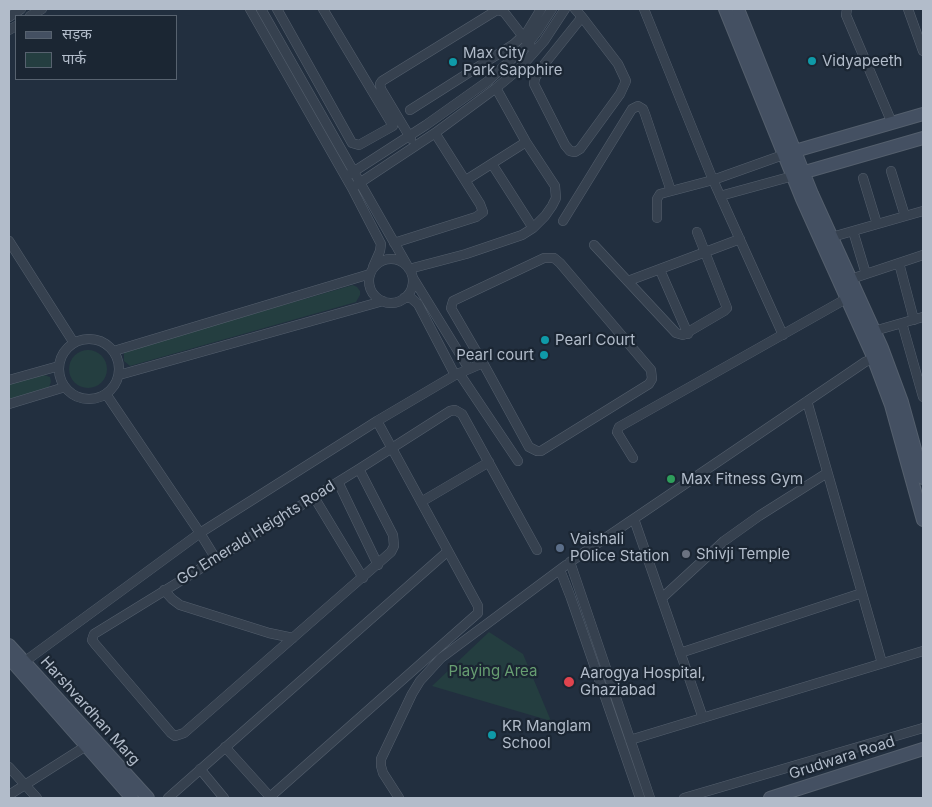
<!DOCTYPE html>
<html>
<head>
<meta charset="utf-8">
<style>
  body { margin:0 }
  #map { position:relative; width:932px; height:807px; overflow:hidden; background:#222f3f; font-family:Inter,"Noto Sans Devanagari",sans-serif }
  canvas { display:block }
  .frame { position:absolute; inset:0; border:10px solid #b2bcca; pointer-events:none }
  .legend { position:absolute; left:15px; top:15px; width:162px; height:65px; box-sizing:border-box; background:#1b2633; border:1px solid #57626f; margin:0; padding:6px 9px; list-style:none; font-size:15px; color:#b2bcca }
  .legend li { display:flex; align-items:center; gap:10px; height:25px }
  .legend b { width:25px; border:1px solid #57626f }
</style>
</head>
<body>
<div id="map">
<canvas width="932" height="807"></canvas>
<div class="frame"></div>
<ul class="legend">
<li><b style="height:6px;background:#445062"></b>सड़क</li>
<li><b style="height:14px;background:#243e40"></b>पार्क</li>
</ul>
</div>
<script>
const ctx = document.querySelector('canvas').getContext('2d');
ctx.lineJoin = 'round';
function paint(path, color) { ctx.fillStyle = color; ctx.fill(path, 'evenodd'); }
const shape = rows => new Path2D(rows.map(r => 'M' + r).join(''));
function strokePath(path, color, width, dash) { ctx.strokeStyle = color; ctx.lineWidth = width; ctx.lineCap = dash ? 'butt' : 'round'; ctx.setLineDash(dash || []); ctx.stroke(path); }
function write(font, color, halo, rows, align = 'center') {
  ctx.font = font + ' Inter,sans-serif'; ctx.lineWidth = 4.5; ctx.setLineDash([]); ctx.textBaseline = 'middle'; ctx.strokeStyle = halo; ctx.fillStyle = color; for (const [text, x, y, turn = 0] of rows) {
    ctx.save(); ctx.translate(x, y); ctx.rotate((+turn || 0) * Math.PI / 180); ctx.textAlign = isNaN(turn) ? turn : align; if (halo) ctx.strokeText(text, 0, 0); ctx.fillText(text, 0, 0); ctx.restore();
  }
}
const green = shape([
  [353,285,357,287,360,291,360,295,356,302,130,366,124,361,124,351],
  '69 369a19 19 0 1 1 38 0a19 19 0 1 1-38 0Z',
  [41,374,50,377,51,382,49,387,9,399,9,384],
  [489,632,523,654,551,721,432,686]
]);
const street = shape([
  [250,9,352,188,381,244,380,251,373,267],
  [261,9,407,265],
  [277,9,352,143,359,145,393,126,323,9],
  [575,9,582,17,618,64,626,81,620,94,580,149,575,152,570,151,565,145,534,84,535,78,542,67,582,17],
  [644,9,713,180,783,335],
  [847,9,846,15,892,123],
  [908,9,923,51],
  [30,16,42,9],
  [9,17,21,9],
  [9,30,16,26],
  [410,110,514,44,527,32,541,9],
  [411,139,381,89,380,84,382,81,497,10,504,12,531,47],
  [492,164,533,228],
  [891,171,905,216],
  [350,174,426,125,488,81,527,45,537,32,552,9],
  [863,178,877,224],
  [466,180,526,142],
  [355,186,435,133,496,88,520,68,544,41,565,9],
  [720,196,793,176],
  [657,218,657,199,660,194,713,180,783,155],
  [563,221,632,109,638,106,643,109,645,114,671,191],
  [853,231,866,274],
  [832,237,923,211],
  [9,241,74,343],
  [394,243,476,217,483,212,480,204,435,133],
  [594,245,676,333,683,335,724,311,727,308,697,232],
  '369 281a22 22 0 1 1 44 0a22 22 0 1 1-44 0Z',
  [899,263,914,320],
  [409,269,466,254,522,235,533,228,545,216,552,206,556,198,555,186,526,142,496,88],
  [660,270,688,334],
  [413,278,469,369],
  [851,279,923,255],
  [628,281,740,239],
  [404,298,411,298,418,304,455,375],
  [902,323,923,397],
  [874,331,923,317],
  '59 369a30 30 0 1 1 60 0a30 30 0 1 1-60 0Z',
  [114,351,370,274],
  [459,373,518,461],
  [119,375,383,301],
  [9,380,59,366],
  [106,394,200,533,216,559],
  [807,401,882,663],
  [9,404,65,387],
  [633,458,617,432,619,427,851,296],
  [359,469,393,535,394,546,391,552,184,733,175,736,171,733,95,644,92,640,94,634,216,559,338,482,359,469,392,448,450,411,455,410,462,414,537,550],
  [338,482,378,565],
  [314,497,363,578],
  [421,502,489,462],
  [634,519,703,718],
  [560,570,571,598,640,798],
  [164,590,172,599,180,605,269,633,293,638],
  [662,598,724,541,759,516,827,473],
  [680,653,862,593],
  [20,665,200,533,377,421,455,375,483,363,451,308,453,301,544,258,554,258,560,263,651,370,652,379,649,384,541,451,537,451,529,447,483,363],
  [630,740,923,651],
  [225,747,271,798],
  [9,767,37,798],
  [200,769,224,798],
  [9,795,86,746],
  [270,797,478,613,478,606,377,421],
  [168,798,448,551],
  [399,798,383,773,381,766,381,759,412,694,420,681,441,658,566,565],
  [650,798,570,562,865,362,878,357],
  [684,798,923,728]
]);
const secondary = shape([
  [725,9,802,199,871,352,891,405,923,520],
  [738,9,812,194,882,348,902,402,923,478],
  [788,153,923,114],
  [798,174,923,138],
  [9,645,148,798],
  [9,658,132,798],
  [770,798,923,749]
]);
const markers = [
  [812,61,5,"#0f9aa8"],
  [453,62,5,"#0f9aa8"],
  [545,340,5,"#0f9aa8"],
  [544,355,5,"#0f9aa8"],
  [671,479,5,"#2e9e5b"],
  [560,548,5,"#5c6f8a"],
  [686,554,5,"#6b7280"],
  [569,682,6,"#e0444e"],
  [492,735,5,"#0f9aa8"]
];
const poiNames = [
  ["Max City",463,53],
  ["Park Sapphire",463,70],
  ["Vidyapeeth",822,61],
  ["Pearl Court",555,340],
  ["Pearl court",534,355,"right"],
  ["Max Fitness Gym",681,479],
  ["Vaishali",570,539],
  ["POlice Station",570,556],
  ["Shivji Temple",696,554],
  ["Aarogya Hospital,",580,673],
  ["Ghaziabad",580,690],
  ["KR Manglam",502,726],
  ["School",502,743]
];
const streetNames = [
  ["GC Emerald Heights Road",256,533,-32],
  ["Harshvardhan Marg",90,711,48],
  ["Grudwara Road",842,758,-18]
];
const parkNames = [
  ["Playing Area",493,671]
];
paint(green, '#243e40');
strokePath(street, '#545f6d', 10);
strokePath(secondary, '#545f6d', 14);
strokePath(street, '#36414f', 9);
strokePath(secondary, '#445062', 12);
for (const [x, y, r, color] of markers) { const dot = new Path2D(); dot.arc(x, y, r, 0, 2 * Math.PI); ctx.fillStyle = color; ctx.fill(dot); strokePath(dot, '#1b2633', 2); }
write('15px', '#b2bcca', '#1b2633', poiNames, 'left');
write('15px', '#b2bcca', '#1b2633', streetNames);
write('15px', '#679d71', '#1b2633', parkNames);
</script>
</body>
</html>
